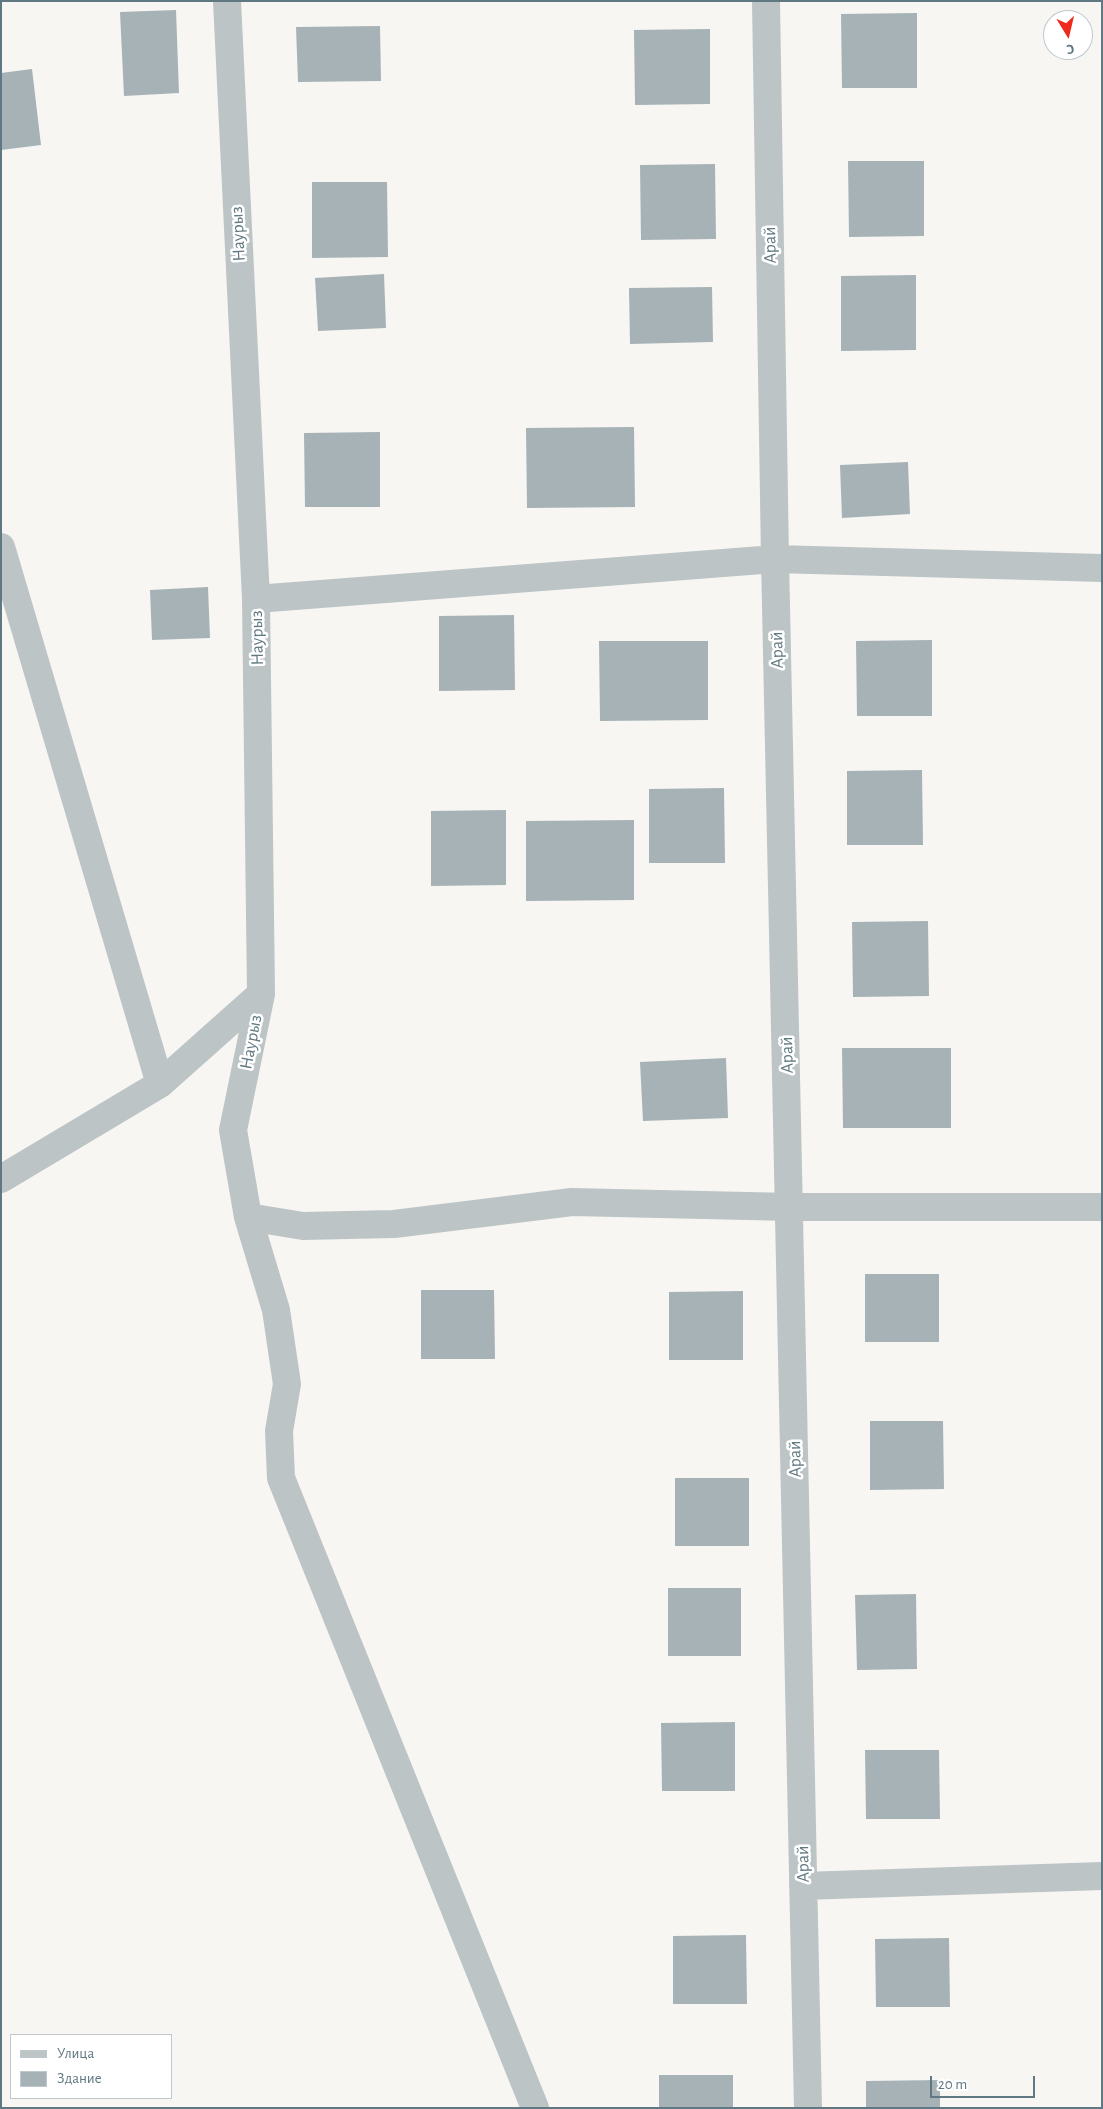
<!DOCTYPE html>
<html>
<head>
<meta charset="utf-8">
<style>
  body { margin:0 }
  #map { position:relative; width:1103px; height:2109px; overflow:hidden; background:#f7f6f3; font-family:"Alegreya Sans",sans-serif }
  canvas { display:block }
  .frame { position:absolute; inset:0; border:2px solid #607881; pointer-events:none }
  .legend { position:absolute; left:10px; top:2034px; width:162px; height:65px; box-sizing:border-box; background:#fff; border:1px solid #bfc9cd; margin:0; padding:6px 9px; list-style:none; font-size:15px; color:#607881 }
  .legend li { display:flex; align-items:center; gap:10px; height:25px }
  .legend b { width:25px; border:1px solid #bfc9cd }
  .north { position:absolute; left:1043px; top:10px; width:50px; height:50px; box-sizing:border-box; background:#fff; border:1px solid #bfc9cd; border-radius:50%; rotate:171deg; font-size:14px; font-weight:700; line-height:20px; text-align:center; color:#607881 }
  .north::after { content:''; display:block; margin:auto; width:18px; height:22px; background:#ef291b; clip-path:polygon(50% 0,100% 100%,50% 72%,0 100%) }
  .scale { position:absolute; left:930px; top:2076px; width:105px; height:22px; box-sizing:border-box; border:2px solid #607881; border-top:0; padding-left:6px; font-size:15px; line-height:18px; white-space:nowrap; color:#607881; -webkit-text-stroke:4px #fff; paint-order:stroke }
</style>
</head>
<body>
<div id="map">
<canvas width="1103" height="2109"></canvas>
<div class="frame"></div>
<ul class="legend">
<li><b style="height:6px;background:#bdc4c6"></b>Улица</li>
<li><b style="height:14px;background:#a6b2b6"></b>Здание</li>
</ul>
<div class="north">С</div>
<div class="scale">20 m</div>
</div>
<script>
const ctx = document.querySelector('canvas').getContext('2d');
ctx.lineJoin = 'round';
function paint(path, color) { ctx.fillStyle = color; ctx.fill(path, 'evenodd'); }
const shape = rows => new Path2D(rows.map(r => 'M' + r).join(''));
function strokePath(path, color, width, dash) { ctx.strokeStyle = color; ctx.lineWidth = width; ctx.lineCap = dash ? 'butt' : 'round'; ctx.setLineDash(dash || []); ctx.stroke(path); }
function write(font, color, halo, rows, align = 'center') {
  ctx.font = font + ' "Alegreya Sans",sans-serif'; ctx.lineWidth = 5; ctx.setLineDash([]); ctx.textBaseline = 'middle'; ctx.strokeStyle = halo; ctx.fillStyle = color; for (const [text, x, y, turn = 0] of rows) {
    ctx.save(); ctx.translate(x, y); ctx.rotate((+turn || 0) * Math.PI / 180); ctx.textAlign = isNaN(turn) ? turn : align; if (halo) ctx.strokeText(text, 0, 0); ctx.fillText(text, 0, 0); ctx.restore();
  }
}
const building = shape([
  [176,10,179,93,124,96,120,12],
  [917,13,917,88,842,88,841,14],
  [380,26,381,81,298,82,296,27],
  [710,29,710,104,635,105,634,30],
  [32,69,41,145,1,150,1,73],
  [848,161,924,161,924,236,849,237],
  [715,164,716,239,641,240,640,165],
  [312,182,387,182,388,257,312,258],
  [384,274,386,328,318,331,315,278],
  [916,275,916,350,841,351,841,276],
  [712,287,713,342,630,344,629,288],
  [634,427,635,507,527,508,526,428],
  [380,432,380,507,305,507,304,433],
  [908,462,910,514,842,518,840,465],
  [208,587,210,638,152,640,150,590],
  [514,615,515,690,439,691,439,616],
  [932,640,932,716,857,716,856,641],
  [599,641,708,641,708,720,600,721],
  [922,770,923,845,847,845,847,771],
  [724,788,725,863,649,863,649,789],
  [506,810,506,885,431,886,431,811],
  [634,820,634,900,526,901,526,821],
  [928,921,929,996,853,997,852,922],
  [842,1048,951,1048,951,1128,843,1128],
  [726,1058,728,1118,643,1121,640,1062],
  [865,1274,939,1274,939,1342,865,1342],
  [421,1290,494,1290,495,1359,421,1359],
  [743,1291,743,1360,669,1360,669,1292],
  [870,1421,943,1421,944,1489,870,1490],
  [675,1478,749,1478,749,1546,675,1546],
  [668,1588,741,1588,741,1656,668,1656],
  [916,1594,917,1669,857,1670,855,1595],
  [735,1722,735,1791,662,1791,661,1723],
  [865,1750,939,1750,940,1819,866,1819],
  [746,1935,747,2004,673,2004,673,1936],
  [949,1938,950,2007,876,2007,875,1939],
  [659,2075,733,2075,733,2108,659,2108],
  [940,2080,940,2108,866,2108,866,2081]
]);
const street = shape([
  [227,1,256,599,261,994,233,1130,248,1217,303,1226,394,1224,572,1202,791,1207,1102,1207],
  [766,1,775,559,808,2108],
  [1,547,160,1084,1,1179],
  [256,599,775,559,1102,568],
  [160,1084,261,994],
  [248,1217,276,1310,287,1384,279,1431,281,1478,535,2108],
  [803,1886,1102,1876]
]);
const streetNames = [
  ["Наурыз",238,234,-93],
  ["Арай",770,245,-91],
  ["Наурыз",257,638,-91],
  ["Арай",777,650,-91],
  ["Наурыз",251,1042,-79],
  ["Арай",787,1055,-91],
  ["Арай",795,1459,-91],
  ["Арай",803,1864,-91]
];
paint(building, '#a6b2b6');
strokePath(street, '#bdc4c6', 28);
write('18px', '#607881', '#fff', streetNames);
</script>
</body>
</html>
